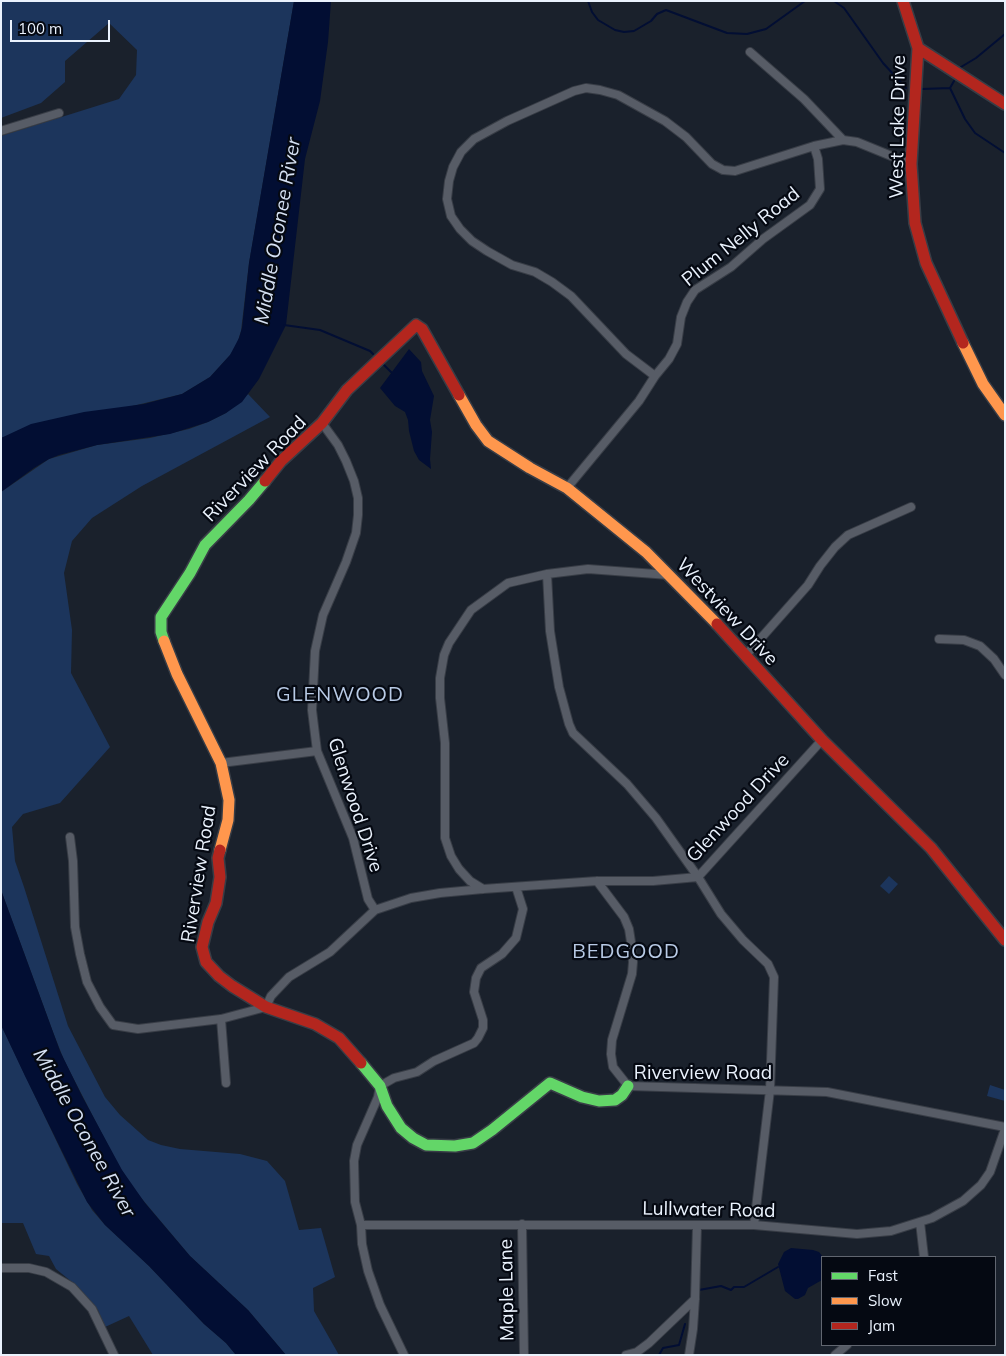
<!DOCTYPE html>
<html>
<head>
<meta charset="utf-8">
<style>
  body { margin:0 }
  #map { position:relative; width:1006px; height:1356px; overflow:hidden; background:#1a212c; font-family:Mulish,sans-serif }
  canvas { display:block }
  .frame { position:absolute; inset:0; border:2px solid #eaf2fd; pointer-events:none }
  .legend { position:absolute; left:821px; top:1256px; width:175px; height:90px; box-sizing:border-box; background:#050912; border:1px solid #616670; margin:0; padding:6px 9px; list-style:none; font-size:15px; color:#eaf2fd }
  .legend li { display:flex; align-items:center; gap:10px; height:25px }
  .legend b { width:25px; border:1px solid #616670 }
  .scale { position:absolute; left:10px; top:20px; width:100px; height:22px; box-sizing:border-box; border:2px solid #eaf2fd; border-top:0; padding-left:6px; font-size:15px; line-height:18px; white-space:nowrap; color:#eaf2fd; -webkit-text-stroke:4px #050912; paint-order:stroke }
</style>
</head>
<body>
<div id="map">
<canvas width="1006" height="1356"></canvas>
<div class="frame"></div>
<ul class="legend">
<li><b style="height:6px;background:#63d668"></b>Fast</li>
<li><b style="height:6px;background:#ff974d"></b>Slow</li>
<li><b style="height:6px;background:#b3261e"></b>Jam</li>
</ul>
<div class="scale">100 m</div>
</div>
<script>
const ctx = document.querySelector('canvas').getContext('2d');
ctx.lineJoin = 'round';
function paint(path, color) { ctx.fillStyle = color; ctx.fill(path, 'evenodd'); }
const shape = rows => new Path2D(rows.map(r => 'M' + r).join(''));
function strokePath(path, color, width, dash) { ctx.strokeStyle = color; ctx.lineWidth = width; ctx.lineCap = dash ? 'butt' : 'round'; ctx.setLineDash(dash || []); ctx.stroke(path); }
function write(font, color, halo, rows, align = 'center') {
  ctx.font = font + ' Mulish,sans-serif'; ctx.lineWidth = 4.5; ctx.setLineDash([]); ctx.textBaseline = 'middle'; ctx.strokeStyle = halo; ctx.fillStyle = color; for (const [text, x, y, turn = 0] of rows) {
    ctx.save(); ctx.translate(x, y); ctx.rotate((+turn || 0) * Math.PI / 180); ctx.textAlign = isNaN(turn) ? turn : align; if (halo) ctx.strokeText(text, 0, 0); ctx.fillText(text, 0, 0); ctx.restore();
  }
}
const green = shape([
  [1,1,294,1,249,263,241,331,236,347,230,355,210,377,182,394,1,438,1,136,119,99,136,75,137,50,109,23,65,61,65,82,41,103,1,118],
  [248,394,270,417,142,486,92,518,72,541,64,573,72,630,71,673,110,747,60,803,23,814,12,827,15,861,24,887,68,1026,105,1097,120,1115,148,1140,161,1145,180,1149,240,1154,267,1161,285,1181,299,1230,321,1228,335,1277,313,1288,314,1311,339,1355,286,1355,248,1310,190,1256,132,1187,116,1161,64,1060,53,1032,1,890,1,492,49,459,97,445,150,438,189,429,208,422,226,413],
  [889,876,898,884,889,894,880,886],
  [1,1025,77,1184,92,1210,105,1225,149,1266,204,1324,226,1343,236,1355,153,1355,129,1316,105,1327,98,1310,78,1287,56,1269,49,1256,36,1254,23,1223,1,1223],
  [990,1085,1005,1090,1005,1101,987,1096]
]);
const water = shape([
  [294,1,331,1,328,42,320,101,305,159,286,325,259,379,242,402,226,413,208,422,170,434,97,445,59,455,49,459,34,468,1,492,1,438,31,424,84,412,144,404,182,394,210,377,230,355,239,338,242,328,249,263],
  [409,349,421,362,422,371,434,396,430,420,432,432,430,459,431,469,419,460,414,451,409,431,408,420,405,412,395,406,380,388],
  [1,890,60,1051,82,1096,122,1170,145,1203,190,1256,248,1310,286,1355,236,1355,226,1343,204,1324,149,1266,105,1225,87,1202,25,1076,1,1025],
  [791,1248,813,1250,819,1252,823,1257,822,1280,808,1288,805,1295,798,1299,795,1299,785,1291,778,1264,784,1252]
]);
const stream = shape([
  [588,1,592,12,598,20,615,30,624,32,634,31,651,21,657,14,666,10,727,33,747,34,766,29,805,1],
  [834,1,844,8,883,63,906,88],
  [961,67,976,58,1005,34],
  [950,88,965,119,975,133,1005,153],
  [950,88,954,81],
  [922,89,950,88],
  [284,325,320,330,370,351,373,354],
  [382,363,391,372],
  [699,1290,721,1286,731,1290,734,1287,744,1287,778,1267],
  [659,1355,663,1348,679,1345,685,1324]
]);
const street = shape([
  [750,52,804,99,843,140],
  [1,131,59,113],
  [655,376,626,354,571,296,552,282,535,272,512,265,487,251,472,241,460,229,451,216,447,199,449,181,453,167,461,152,474,139,507,121,574,91,586,88,600,90,618,95,665,121,686,137,712,164,723,170,735,171,814,146,843,140,857,142,911,164],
  [322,423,338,445,346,461,354,481,358,498,358,515,356,533,346,562,323,615,315,651,312,710,317,751,353,838,368,899,375,910],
  [567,488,639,401,655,376,669,359,677,344,681,317,687,302,695,290,731,267,763,239,810,205,820,189,818,159,814,146],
  [547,574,550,631,559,687,569,724,573,733,627,784,656,818,698,877,721,914,743,940,768,964,774,977,770,1090,754,1225],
  [939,639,964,640,980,646,994,659,1005,675],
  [746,655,808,585,820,566,835,547,848,535,911,507],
  [221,763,317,751],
  [70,837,73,861,75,927,80,954,87,982,100,1007,113,1025,138,1029,221,1019,266,1007,271,996,289,977,330,952,375,910,411,898,440,893,483,889,597,881,653,881,698,877,822,740],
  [597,881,624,917,629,929,631,942,633,962,632,974,612,1040,611,1054,613,1067,628,1086,827,1092,1005,1127],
  [483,889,470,881,459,869,451,856,445,838,445,743,440,698,440,678,444,655,449,643,471,610,508,583,547,574,588,569,669,575],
  [221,1019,226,1083],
  [920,1222,924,1257],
  [522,1224,524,1355],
  [361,1225,754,1225,857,1234,891,1231,932,1218,963,1201,981,1185,990,1172,1005,1129],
  [1,1268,29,1268,46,1272,72,1287,92,1309,114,1355],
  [404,1355,380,1305,368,1271,362,1244,361,1225,355,1202,354,1161,357,1145,378,1097,380,1086,394,1078,417,1072,434,1061,474,1043,478,1038,483,1028,483,1020,474,992,476,978,481,968,502,954,516,938,523,909,516,887],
  [626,1355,637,1352,649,1343,695,1299],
  [689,1355,693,1329,695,1299,697,1226],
  [835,1355,847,1345]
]);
const fast = shape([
  [164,641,161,632,161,617,190,573,205,545,249,500,265,481],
  [361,1063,380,1086,387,1106,401,1128,413,1138,426,1145,455,1146,473,1143,492,1130,550,1083,582,1097,599,1101,615,1100,622,1095,628,1086]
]);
const slow = shape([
  [963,343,983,384,1005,415],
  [459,395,476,425,488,441,530,468,567,488,646,552,717,624],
  [164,641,177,674,221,763,229,800,228,820,220,850]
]);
const jam = shape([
  [903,1,918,48,911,164,915,223,926,263,963,343],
  [918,48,1005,104],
  [265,481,281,461,322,423,347,390,416,325,422,329,459,395],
  [717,624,822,740,931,848,1005,940],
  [220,850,218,858,220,877,216,903,208,922,202,947,206,962,219,976,232,986,266,1007,315,1024,339,1038,361,1063]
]);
const streetNames = [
  ["West Lake Drive",898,127,-89],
  ["Plum Nelly Road",741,237,-39],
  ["Riverview Road",255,469,-46],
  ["Westview Drive",727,612,47],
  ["Glenwood Drive",355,805,72],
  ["Glenwood Drive",738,808,-47],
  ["Riverview Road",199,874,-81],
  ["Riverview Road",703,1073],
  ["Lullwater Road",709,1210,1],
  ["Maple Lane",507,1290,-91]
];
const waterNames = [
  ["Middle Oconee River",278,231,-80],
  ["Middle Oconee River",84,1133,61]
];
const neighbourhoodNames = [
  ["GLENWOOD",340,695],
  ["BEDGOOD",626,952]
];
paint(green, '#1c355c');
paint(water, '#020e33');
strokePath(stream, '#020e33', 2);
strokePath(street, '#383d46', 10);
strokePath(fast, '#383d46', 14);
strokePath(slow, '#383d46', 14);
strokePath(jam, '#383d46', 14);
strokePath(street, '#575c66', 8);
strokePath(fast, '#63d668', 11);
strokePath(slow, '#ff974d', 11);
strokePath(jam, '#b3261e', 11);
write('19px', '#eaf2fd', '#050912', streetNames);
write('italic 20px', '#d6e1f3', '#050912', waterNames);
ctx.letterSpacing = '1px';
write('20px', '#b8cae5', '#050912', neighbourhoodNames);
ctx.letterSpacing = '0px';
</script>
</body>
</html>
